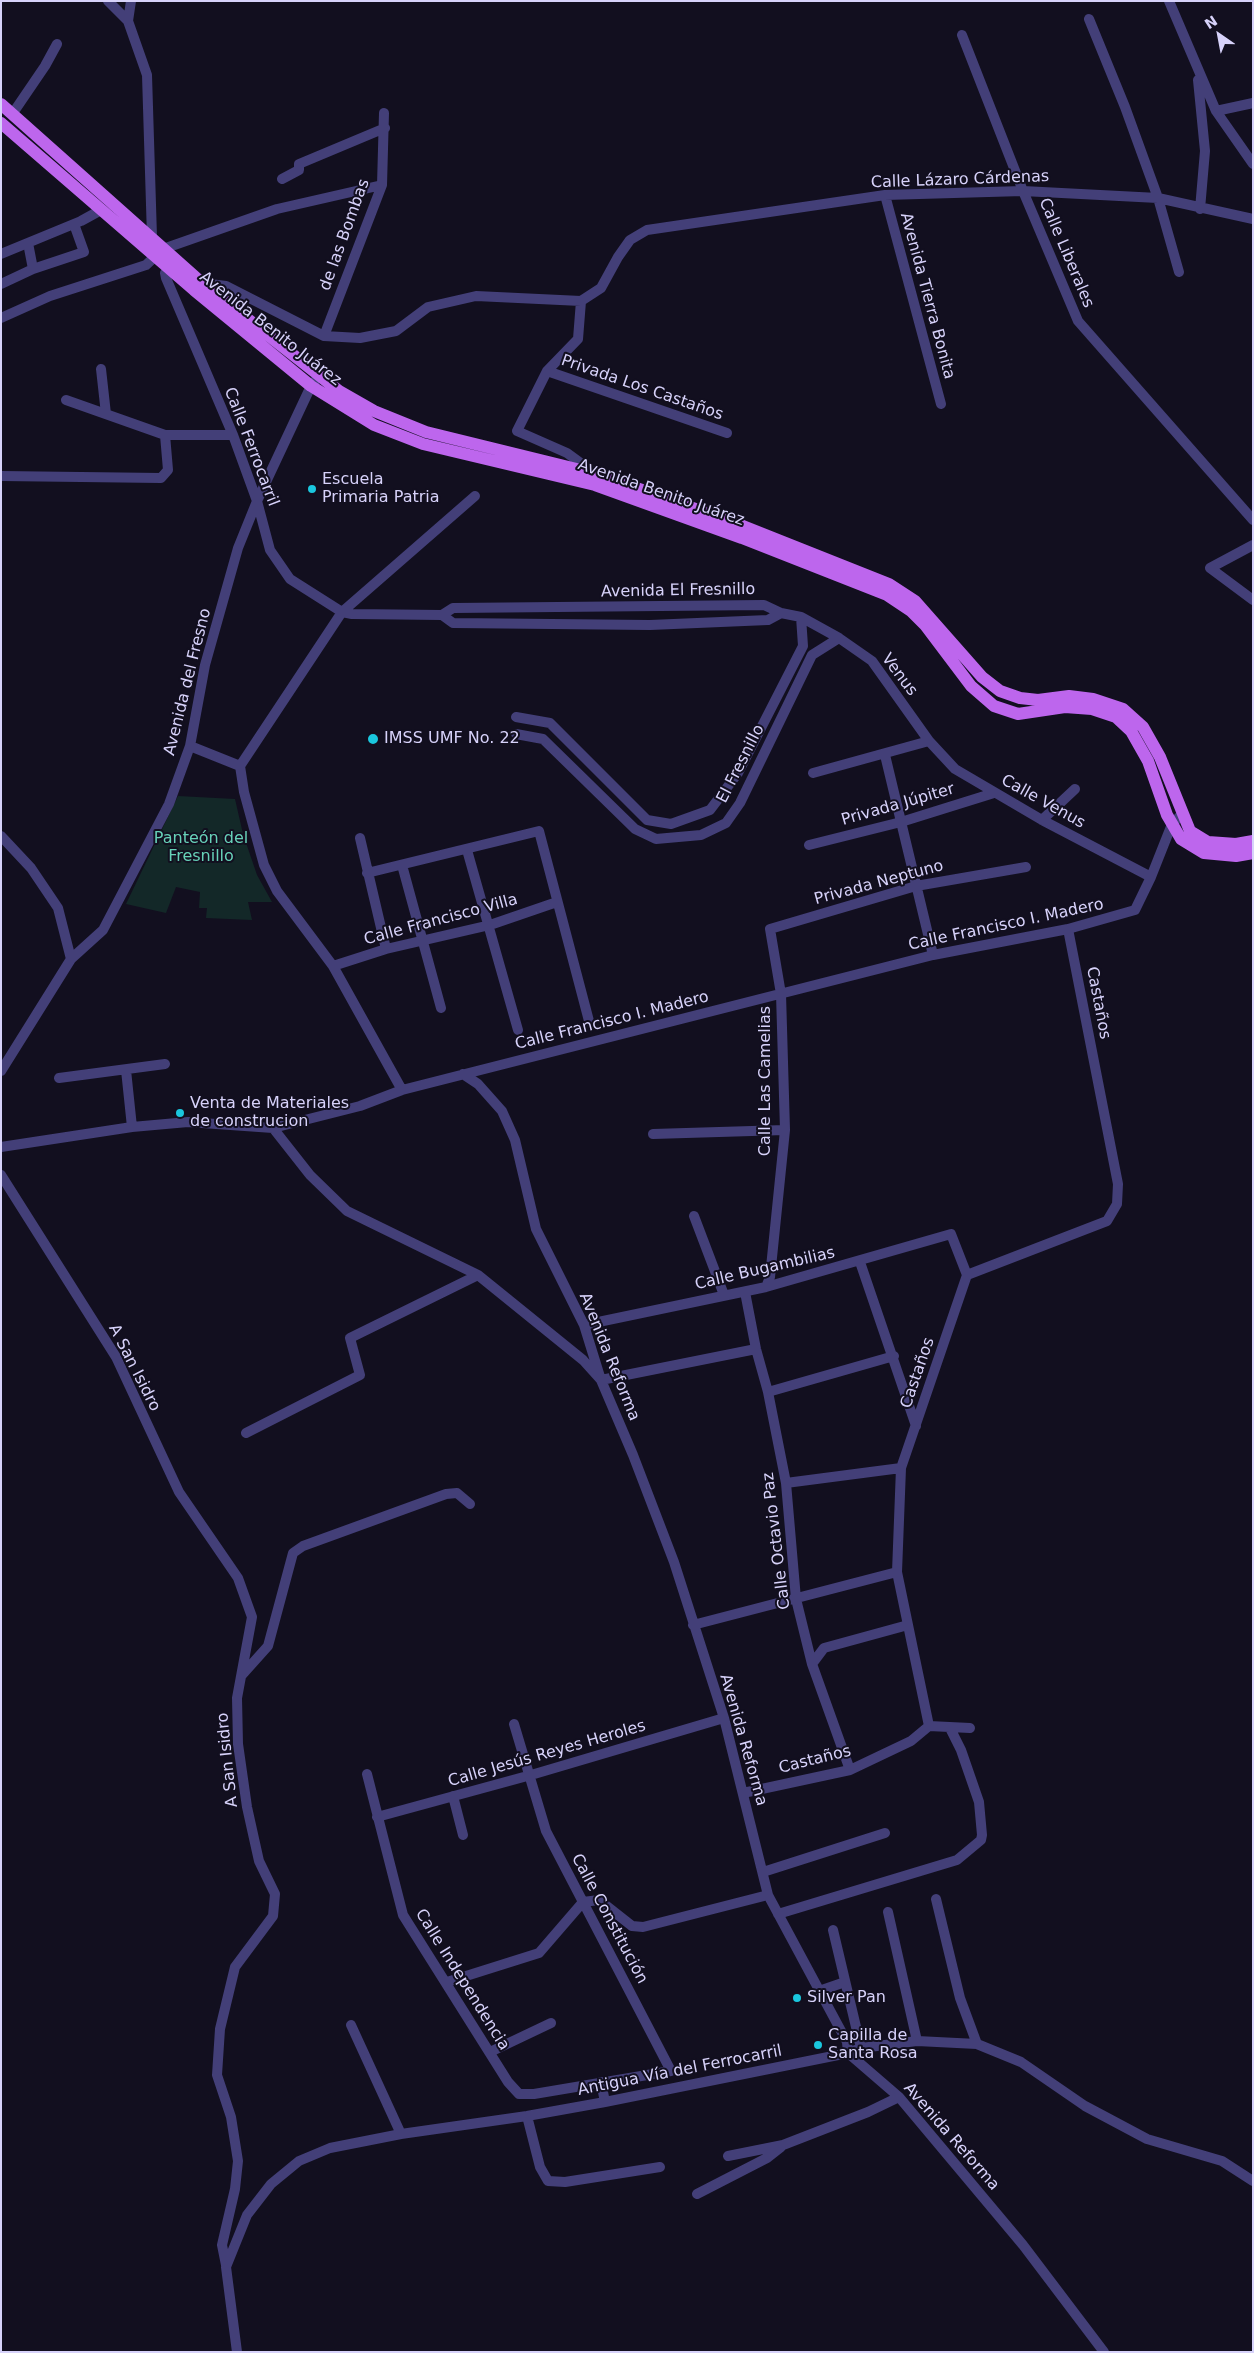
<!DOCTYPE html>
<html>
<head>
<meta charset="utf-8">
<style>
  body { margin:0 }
  #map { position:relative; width:1254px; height:2353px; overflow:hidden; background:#120f1f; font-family:"DejaVu Sans",sans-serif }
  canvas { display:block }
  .frame { position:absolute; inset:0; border:2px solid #d7d2fa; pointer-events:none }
  .north { position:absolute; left:1194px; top:10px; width:50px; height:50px; -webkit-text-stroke:4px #120f1f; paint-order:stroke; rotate:327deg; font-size:14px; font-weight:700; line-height:20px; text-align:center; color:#d7d2fa }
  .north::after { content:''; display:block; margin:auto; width:18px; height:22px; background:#d7d2fa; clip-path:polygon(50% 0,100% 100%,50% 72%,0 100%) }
</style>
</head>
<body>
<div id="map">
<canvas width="1254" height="2353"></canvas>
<div class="frame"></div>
<div class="north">N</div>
</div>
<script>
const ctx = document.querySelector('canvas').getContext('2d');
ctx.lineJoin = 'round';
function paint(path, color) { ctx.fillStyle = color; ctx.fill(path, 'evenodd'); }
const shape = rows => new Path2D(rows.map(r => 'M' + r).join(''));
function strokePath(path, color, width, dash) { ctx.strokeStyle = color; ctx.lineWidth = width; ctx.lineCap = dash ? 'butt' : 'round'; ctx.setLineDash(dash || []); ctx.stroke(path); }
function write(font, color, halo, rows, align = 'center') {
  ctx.font = font + ' "DejaVu Sans",sans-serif'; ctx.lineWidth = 4; ctx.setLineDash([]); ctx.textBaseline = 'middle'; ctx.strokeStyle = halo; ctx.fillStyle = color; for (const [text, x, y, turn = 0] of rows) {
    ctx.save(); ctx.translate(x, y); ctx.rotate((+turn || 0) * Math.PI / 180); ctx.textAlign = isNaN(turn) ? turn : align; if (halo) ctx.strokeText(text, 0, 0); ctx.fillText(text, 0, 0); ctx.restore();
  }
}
const green = shape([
  [178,796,235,799,243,834,257,875,272,902,248,902,252,920,206,918,207,908,199,908,200,892,176,887,166,913,126,904]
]);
const minor = shape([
  [108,1,128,21,147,75,152,237],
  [1169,1,1216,111,1253,164],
  [1089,19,1125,107,1158,198,1179,272],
  [128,21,131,1],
  [962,35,1023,191,1078,321,1253,520],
  [1198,80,1205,151,1200,209],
  [1216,111,1253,103],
  [13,113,45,66,57,44],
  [282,179,299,170,299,164,385,128],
  [885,195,941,404],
  [28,243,33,269],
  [1,254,81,221,101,210],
  [172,263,165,273,166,278,233,435,257,501,270,550,290,579,342,612,352,614,442,615,453,608,764,605,781,613,801,617,839,638,872,661,929,741,955,769,1042,820,1151,877],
  [202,283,226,286,324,336,360,338,396,331,428,307,476,296,581,301],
  [1,284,33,269,84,252,74,224],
  [581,301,601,288,618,257,630,240,647,230,885,195,1023,191,1158,198,1253,219],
  [581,301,578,339,547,371,517,431,567,453,593,472],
  [1,318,50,296,146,265,163,249,277,209,382,185],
  [324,336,382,185,384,113],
  [101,369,106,414],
  [547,371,727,433],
  [66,400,165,435,233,435],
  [1,476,161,478,168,470,165,435],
  [1253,545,1210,568,1253,600],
  [442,615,453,623,650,625,768,620,781,613],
  [516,717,550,723,647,820,671,824,710,810,738,773,803,646,801,617],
  [516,734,543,739,635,829,656,839,701,835,726,823,740,803,812,655,839,638],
  [190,746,240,766],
  [885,755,933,955],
  [813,773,929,741],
  [1042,820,1075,789],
  [1,836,31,868,58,908,71,959],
  [360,838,386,949],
  [809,845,901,822,994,793],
  [467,850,518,1030],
  [402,865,441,1008],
  [367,873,539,831,589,1021],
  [333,966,386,949,490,925,557,902],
  [126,1070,132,1127],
  [1,1071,71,959,103,930,169,804,190,746,205,665,238,548,257,501,311,386,319,376],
  [463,1074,478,1084,502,1111,515,1140,536,1229,584,1325,601,1380,633,1455,674,1562,724,1718,768,1895,847,2042,848,2053,899,2097,1023,2245,1104,2352],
  [59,1078,165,1064],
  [402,1090,333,966,277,891,264,865,244,792,240,766,342,612,475,496],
  [273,1128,310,1175,347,1211,478,1275,583,1360,601,1380,756,1349],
  [653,1134,785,1130],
  [1,1147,132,1127,188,1122,273,1128,360,1106,402,1090,933,955,1068,929,1135,910,1151,877,1172,824,1182,814],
  [1,1175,116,1357,179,1492,238,1578,252,1617,237,1698,238,1744,247,1807,259,1861,275,1894,273,1916,235,1967,220,2029,217,2075,231,2117,238,2161,235,2189,222,2245,226,2265],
  [694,1216,724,1295],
  [860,1262,916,1426],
  [967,1275,1107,1221,1117,1204,1118,1184,1068,929],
  [766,1287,770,1277,785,1130,781,994,770,929,916,886,1026,867],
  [745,1292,756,1349,768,1392,786,1483,796,1599,812,1664,850,1770],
  [584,1325,766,1287,951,1234,967,1275],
  [768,1392,894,1356],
  [246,1433,360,1375,350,1338,478,1275],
  [786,1483,901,1468],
  [693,1625,897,1572],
  [812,1664,824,1648,908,1625],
  [242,1675,268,1646,293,1553,303,1546,446,1494,457,1493,470,1504],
  [929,1726,897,1572,901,1468,967,1275],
  [929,1726,970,1728],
  [367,1774,403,1915,508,2082,519,2094,534,2094,671,2071,546,1831,514,1724],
  [743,1793,850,1770,911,1741,929,1726],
  [453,1796,463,1835],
  [377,1817,531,1775,724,1718],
  [763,1872,885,1833],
  [936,1899,960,1998,977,2044],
  [888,1912,917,2041],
  [778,1914,957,1860,981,1840,982,1835,979,1802,961,1750,950,1728],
  [833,1930,861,2048],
  [447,1982,539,1953,583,1902,599,1900,632,1926,643,1927,768,1895],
  [819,1991,845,1982],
  [351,2025,401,2134],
  [490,2052,551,2023],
  [601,2082,605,2102],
  [527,2116,540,2167,548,2181,565,2182,660,2167],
  [728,2156,783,2145,868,2112,899,2097],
  [697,2194,767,2158,781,2147],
  [237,2352,226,2267,247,2215,271,2184,299,2161,330,2148,401,2134,527,2116,605,2102,848,2053,861,2048,917,2041,977,2044,1021,2062,1085,2106,1147,2139,1222,2161,1253,2181]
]);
const primary = shape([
  [1,104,202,283,339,391,374,411,426,432,597,474,743,526,889,584,915,601,982,677,1000,691,1020,698,1038,700,1069,696,1093,699,1123,709,1143,727,1160,757,1190,831,1208,842,1236,844,1253,841],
  [1,123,194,290,311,386,374,425,423,444,595,485,742,538,887,595,911,611,925,625,971,686,994,706,1018,714,1065,707,1092,709,1116,717,1131,731,1148,761,1167,815,1181,839,1204,853,1236,856,1253,853]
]);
const markers = [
  [312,489,5,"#1ac7de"],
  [373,739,6,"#1ac7de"],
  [180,1113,5,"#1ac7de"],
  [797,1998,5,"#1ac7de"],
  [818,2045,5,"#1ac7de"]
];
const streetNames = [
  ["Calle Lázaro Cárdenas",960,180,-2],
  ["de las Bombas",345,235,-70],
  ["Calle Liberales",1066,253,67],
  ["Avenida Tierra Bonita",927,296,75],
  ["Avenida Benito Juárez",270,329,38],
  ["Privada Los Castaños",642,388,19],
  ["Calle Ferrocarril",251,447,69],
  ["Avenida Benito Juárez",661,493,19],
  ["Avenida El Fresnillo",678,591,-1],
  ["Venus",899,675,53],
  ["Avenida del Fresno",188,682,-76],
  ["El Fresnillo",741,764,-63],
  ["Calle Venus",1043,802,29],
  ["Privada Júpiter",898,805,-16],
  ["Privada Neptuno",879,883,-15],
  ["Calle Francisco Villa",441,920,-15],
  ["Calle Francisco I. Madero",1006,925,-12],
  ["Castaños",1098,1003,79],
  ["Calle Francisco I. Madero",612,1021,-14],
  ["Calle Las Camelias",766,1081,-90],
  ["Calle Bugambilias",765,1269,-13],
  ["Avenida Reforma",609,1357,68],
  ["A San Isidro",134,1368,63],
  ["Castaños",918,1373,-71],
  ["Calle Octavio Paz",777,1541,-97],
  ["Avenida Reforma",743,1740,74],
  ["Calle Jesús Reyes Heroles",547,1754,-16],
  ["A San Isidro",228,1760,-96],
  ["Castaños",815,1760,-14],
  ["Calle Constitución",609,1919,62],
  ["Calle Independencia",462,1980,58],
  ["Antigua Vía del Ferrocarril",680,2071,-11],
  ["Avenida Reforma",951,2137,49]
];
const poiNames = [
  ["Escuela",322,480],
  ["Primaria Patria",322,498],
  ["IMSS UMF No. 22",384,739],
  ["Venta de Materiales",190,1104],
  ["de construcion",190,1122],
  ["Silver Pan",807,1998],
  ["Capilla de",828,2036],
  ["Santa Rosa",828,2054]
];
const parkNames = [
  ["Panteón del",201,839],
  ["Fresnillo",201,857]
];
paint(green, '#132828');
strokePath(minor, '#433f78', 10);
strokePath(primary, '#bd66ed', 12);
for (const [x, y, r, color] of markers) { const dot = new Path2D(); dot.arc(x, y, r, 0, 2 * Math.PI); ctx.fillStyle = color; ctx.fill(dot); strokePath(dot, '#120f1f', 2); }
write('16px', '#d7d2fa', '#120f1f', streetNames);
write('16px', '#d7d2fa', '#120f1f', poiNames, 'left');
write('16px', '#67d1b8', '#120f1f', parkNames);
</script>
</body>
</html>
